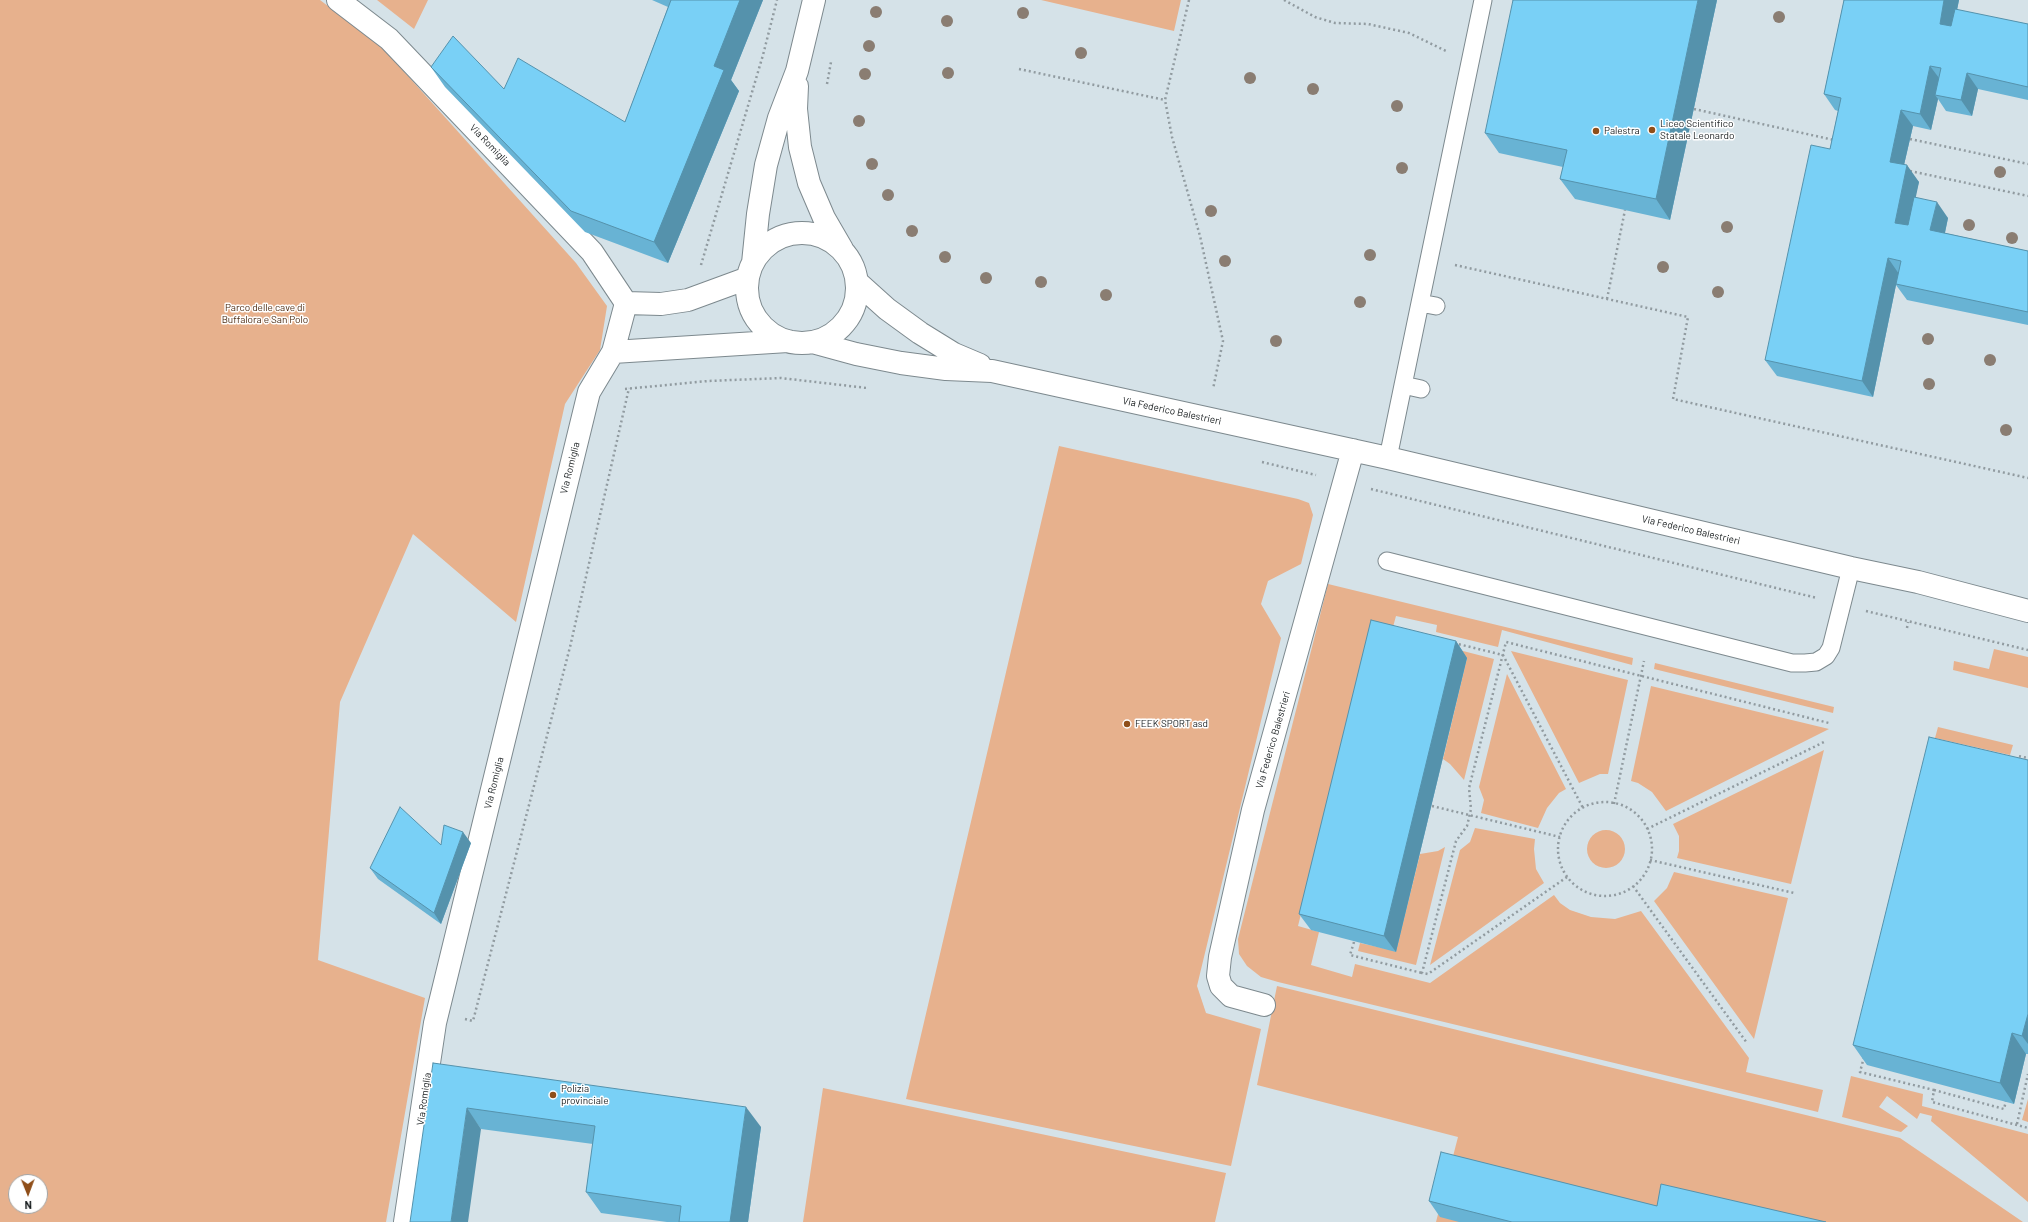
<!DOCTYPE html>
<html>
<head>
<meta charset="utf-8">
<style>
  body { margin:0 }
  #map { position:relative; width:2028px; height:1222px; overflow:hidden; background:#d5e2e8; font-family:Barlow,sans-serif }
  canvas { display:block }
  .north { position:absolute; left:8px; top:1174px; width:40px; height:40px; box-sizing:border-box; background:#fff; border:1px solid #a3a5a5; border-radius:50%; rotate:179deg; font-size:11px; font-weight:700; line-height:16px; text-align:center; color:#181d1f }
  .north::after { content:''; display:block; margin:auto; width:14px; height:18px; background:#8f4e19; clip-path:polygon(50% 0,100% 100%,50% 72%,0 100%) }
</style>
</head>
<body>
<div id="map">
<canvas width="2028" height="1222"></canvas>
<div class="north">N</div>
</div>
<script>
const ctx = document.querySelector('canvas').getContext('2d');
ctx.lineJoin = 'round';
function paint(path, color) { ctx.fillStyle = color; ctx.fill(path, 'evenodd'); }
const shape = rows => new Path2D(rows.map(r => 'M' + r).join(''));
function strokePath(path, color, width, dash) { ctx.strokeStyle = color; ctx.lineWidth = width; ctx.lineCap = dash ? 'butt' : 'round'; ctx.setLineDash(dash || []); ctx.stroke(path); }
function write(font, color, halo, rows, align = 'center') {
  ctx.font = font + ' Barlow,sans-serif'; ctx.lineWidth = 3; ctx.setLineDash([]); ctx.textBaseline = 'middle'; ctx.strokeStyle = halo; ctx.fillStyle = color; for (const [text, x, y, turn = 0] of rows) {
    ctx.save(); ctx.translate(x, y); ctx.rotate((+turn || 0) * Math.PI / 180); ctx.textAlign = isNaN(turn) ? turn : align; if (halo) ctx.strokeText(text, 0, 0); ctx.fillText(text, 0, 0); ctx.restore();
  }
}
const green = shape([
  [0,0,320,0,381,46,576,263,607,306,600,350,565,404,516,622,413,534,340,702,318,960,425,998,386,1222,0,1222],
  [16,1182,40,1182,40,1206,16,1206],
  [377,0,428,0,414,29],
  [1041,0,1181,0,1174,31],
  [1059,446,1298,499,1309,503,1313,515,1301,564,1268,581,1261,604,1281,638,1197,986,1206,1013,1261,1029,1231,1166,906,1099],
  [1328,584,1633,658,1632,665,1502,630,1498,647,1436,632,1437,625,1396,616,1390,638,1371,634,1298,926,1319,932,1311,965,1352,977,1355,964,1430,983,1554,895,1560,903,1570,910,1591,917,1615,919,1641,911,1749,1058,1746,1072,1823,1090,1818,1112,1278,982,1261,977,1247,966,1239,954,1238,939],
  [1436,644,1494,659,1464,780,1450,764,1443,759,1467,658],
  [1994,649,2028,657,2028,688,1953,670,1954,661,1989,669],
  [1511,651,1628,680,1608,774,1600,774,1579,783],
  [1655,663,1834,707,1833,713,1654,669],
  [1507,674,1566,789,1559,793,1547,808,1538,828,1481,813,1484,800,1479,787],
  [1651,686,1829,729,1666,811,1652,792,1638,783,1631,781],
  [1938,727,2013,745,2010,755,1935,738],
  [1824,750,1791,884,1677,858,1679,851,1679,836,1673,824],
  [1475,828,1535,839,1534,849,1536,869,1544,883,1430,965,1460,850,1470,842],
  '1587 849a19 19 0 1 1 38 0a19 19 0 1 1-38 0Z',
  [1445,847,1416,965,1358,951,1360,943,1396,951,1420,854,1438,851],
  [1674,872,1788,898,1754,1039,1654,901,1667,888],
  [1277,986,1900,1138,2023,1222,1436,1222,1458,1137,1257,1085],
  [1851,1076,1923,1094,1922,1106,2028,1134,2028,1202,1931,1121,1932,1116,1920,1113,1917,1119,1887,1096,1879,1107,1908,1126,1901,1132,1842,1117],
  [823,1088,1226,1173,1215,1222,803,1222],
  [2028,1099,2028,1122,2022,1120]
]);
const path = shape([
  [1189,0,1165,100,1172,137,1200,236,1223,341,1213,389],
  [1284,0,1315,17,1335,23,1368,24,1409,33,1446,51],
  [1019,69,1165,100],
  [827,84,831,62],
  [1694,109,1834,140],
  [1910,139,2028,164],
  [1910,171,2028,196],
  [701,265,763,55,777,0],
  [1455,265,1688,317,1673,399,2028,478],
  [1607,299,1625,210],
  [625,389,708,381,781,378,867,388],
  [1262,462,1316,475],
  [1371,489,1817,598],
  [1866,611,2028,650],
  [1907,628,1908,622],
  [1454,643,1503,655,1583,808],
  [2018,760,2018,756,2028,758],
  '1558 849a47 47 0 1 1 94 0a47 47 0 1 1-94 0Z',
  [1614,804,1644,661],
  [1432,806,1560,837],
  [1647,829,1824,742],
  [1650,860,1794,893],
  [1567,877,1428,974,1422,973,1456,841,1467,826,1471,809,1469,788,1506,642,1829,723],
  [1633,886,1747,1043],
  [1354,942,1350,955,1422,973],
  [465,1019,473,1021,570,647,629,388],
  [1864,1057,1860,1072,1934,1090,1932,1102,2028,1128],
  [1934,1090,2004,1109,2006,1101],
  [2017,1124,2028,1074]
]);
const lane = shape([
  [1420,303,1483,0],
  [1403,385,1421,389],
  [1388,458,1420,303,1436,306],
  [1387,561,1792,663,1805,663,1816,662,1826,656,1831,648,1851,568]
]);
const street = shape([
  [338,0,389,39,592,252,626,303,613,352,589,392,435,1023,405,1222],
  [797,86,796,109,800,147,809,183,824,218,842,249],
  '747 288a55 55 0 1 1 110 0a55 55 0 1 1-110 0Z',
  [753,263,758,214,766,165,779,118,797,71,814,0],
  [857,282,887,309,920,333,954,354,980,365],
  [626,303,661,304,688,300,748,278],
  [812,342,856,354,901,363,946,369,992,371,1388,458,1851,568,1918,582,2028,611],
  [613,352,788,341],
  [1264,1005,1231,996,1221,986,1218,976,1220,957,1253,810,1353,450]
]);
const trees = [
  [876,12],
  [1023,13],
  [1779,17],
  [947,21],
  [869,46],
  [1081,53],
  [948,73],
  [865,74],
  [1250,78],
  [1313,89],
  [1397,106],
  [859,121],
  [872,164],
  [1402,168],
  [2000,172],
  [888,195],
  [1211,211],
  [1969,225],
  [1727,227],
  [912,231],
  [2012,238],
  [1370,255],
  [945,257],
  [1225,261],
  [1663,267],
  [986,278],
  [1041,282],
  [1718,292],
  [1106,295],
  [1360,302],
  [1928,339],
  [1276,341],
  [1990,360],
  [1929,384],
  [2006,430]
];
const wall = shape([
  [652,0,763,0,731,80,739,91,668,263,585,232,445,87,431,67,504,89,625,122,668,7],
  [1717,0,1670,220,1575,199,1560,179,1563,167,1499,153,1485,133],
  [1844,0,1959,0,1957,10,2028,24,2028,100,1978,89,1972,116,1946,111,1938,99,1931,130,1913,126,1904,165,1919,182,1915,197,1948,218,1945,233,2028,251,2028,325,1907,300,1896,285,1873,397,1777,376,1765,360,1830,149,1838,111,1835,110,1824,94],
  [1456,641,1467,658,1396,952,1311,930,1299,914],
  [2028,760,2028,1054,2026,1054,2014,1104,1867,1065,1853,1045],
  [471,843,441,924,378,879,370,868,441,845],
  [433,1063,761,1127,748,1222,667,1222,601,1213,586,1192,593,1144,481,1129],
  [1429,1201,1657,1206,1826,1222,1459,1222,1440,1217]
]);
const shadedWall = shape([
  [740,0,763,0,731,80,739,91,668,263,654,242,714,66],
  [1698,0,1717,0,1670,220,1656,199],
  [1944,0,1959,0,1951,40,1940,24],
  [1930,66,1942,82,1935,95,1938,99,1931,130,1920,114],
  [1967,73,1978,89,1972,116,1961,100],
  [1901,110,1913,126,1901,178,1890,162],
  [1907,165,1919,182,1907,239,1895,223],
  [1937,202,1948,218,1942,246,1930,230],
  [1888,258,1899,274,1896,284,1896,285,1873,397,1862,381],
  [1456,641,1467,658,1396,952,1384,936],
  [463,832,471,843,441,924,434,913],
  [2028,1014,2028,1044,2022,1036],
  [2012,1033,2026,1054,2014,1104,2000,1083],
  [746,1107,761,1127,748,1222,730,1222],
  [467,1108,481,1129,468,1222,451,1222]
]);
const building = shape([
  [671,0,740,0,714,66,724,70,654,242,571,211,431,67,453,36,504,89,518,58,625,122,671,0],
  [1513,0,1698,0,1656,199,1560,179,1567,150,1485,133,1513,0],
  [1844,0,1944,0,1940,24,1951,26,1955,9,2028,24,2028,87,1967,73,1961,100,1935,95,1941,68,1930,66,1920,114,1901,110,1890,162,1907,165,1895,223,1908,225,1914,197,1937,202,1930,230,2028,251,2028,312,1896,284,1901,261,1888,258,1862,381,1765,360,1811,145,1830,149,1841,98,1824,94,1844,0],
  [1371,620,1456,641,1384,936,1299,914,1371,620],
  [1929,737,2028,760,2028,1014,2022,1036,2012,1033,2000,1083,1853,1045,1929,737],
  [400,807,441,845,444,825,463,832,434,913,370,868,400,807],
  [433,1063,746,1107,730,1222,679,1222,681,1206,586,1192,595,1126,467,1108,451,1222,410,1222,433,1063],
  [1441,1152,1657,1206,1661,1184,1826,1222,1512,1222,1429,1201,1441,1152]
]);
const markers = [
  [1652,130,4,"#8f4e19"],
  [1596,131,4,"#8f4e19"],
  [1127,724,4,"#8f4e19"],
  [553,1095,4,"#8f4e19"]
];
const poiNames = [
  ["Liceo Scientifico",1660,124],
  ["Statale Leonardo",1660,136],
  ["Palestra",1604,131],
  ["FEEK SPORT asd",1135,724],
  ["Polizia",561,1089],
  ["provinciale",561,1101]
];
const streetNames = [
  ["Via Romiglia",490,145,46],
  ["Via Federico Balestrieri",1172,411,12],
  ["Via Romiglia",570,468,-76],
  ["Via Federico Balestrieri",1691,530,13],
  ["Via Federico Balestrieri",1273,740,-74],
  ["Via Romiglia",494,783,-76],
  ["Via Romiglia",424,1099,-82]
];
const parkNames = [
  ["Parco delle cave di",265,308],
  ["Buffalora e San Polo",265,320]
];
paint(green, '#e7b18d');
strokePath(lane, '#7d898e', 19);
strokePath(street, '#7d898e', 24);
strokePath(path, '#919ba0', 2.5, [2, 3]);
strokePath(lane, '#fff', 17);
strokePath(street, '#fff', 22);
ctx.fillStyle = '#8a7d72';
for (const [x, y] of trees) { ctx.beginPath(); ctx.arc(x, y, 6, 0, 2 * Math.PI); ctx.fill(); }
paint(wall, '#68b3d4');
paint(shadedWall, '#5592ac');
paint(building, '#79d0f6');
strokePath(building, '#5592ac', 1);
for (const [x, y, r, color] of markers) { const dot = new Path2D(); dot.arc(x, y, r, 0, 2 * Math.PI); ctx.fillStyle = color; ctx.fill(dot); strokePath(dot, '#fff', 1.5); }
write('10px', '#181d1f', '#fff', poiNames, 'left');
write('10px', '#181d1f', '#fff', streetNames);
write('10px', '#4c2b12', '#fff', parkNames);
</script>
</body>
</html>
